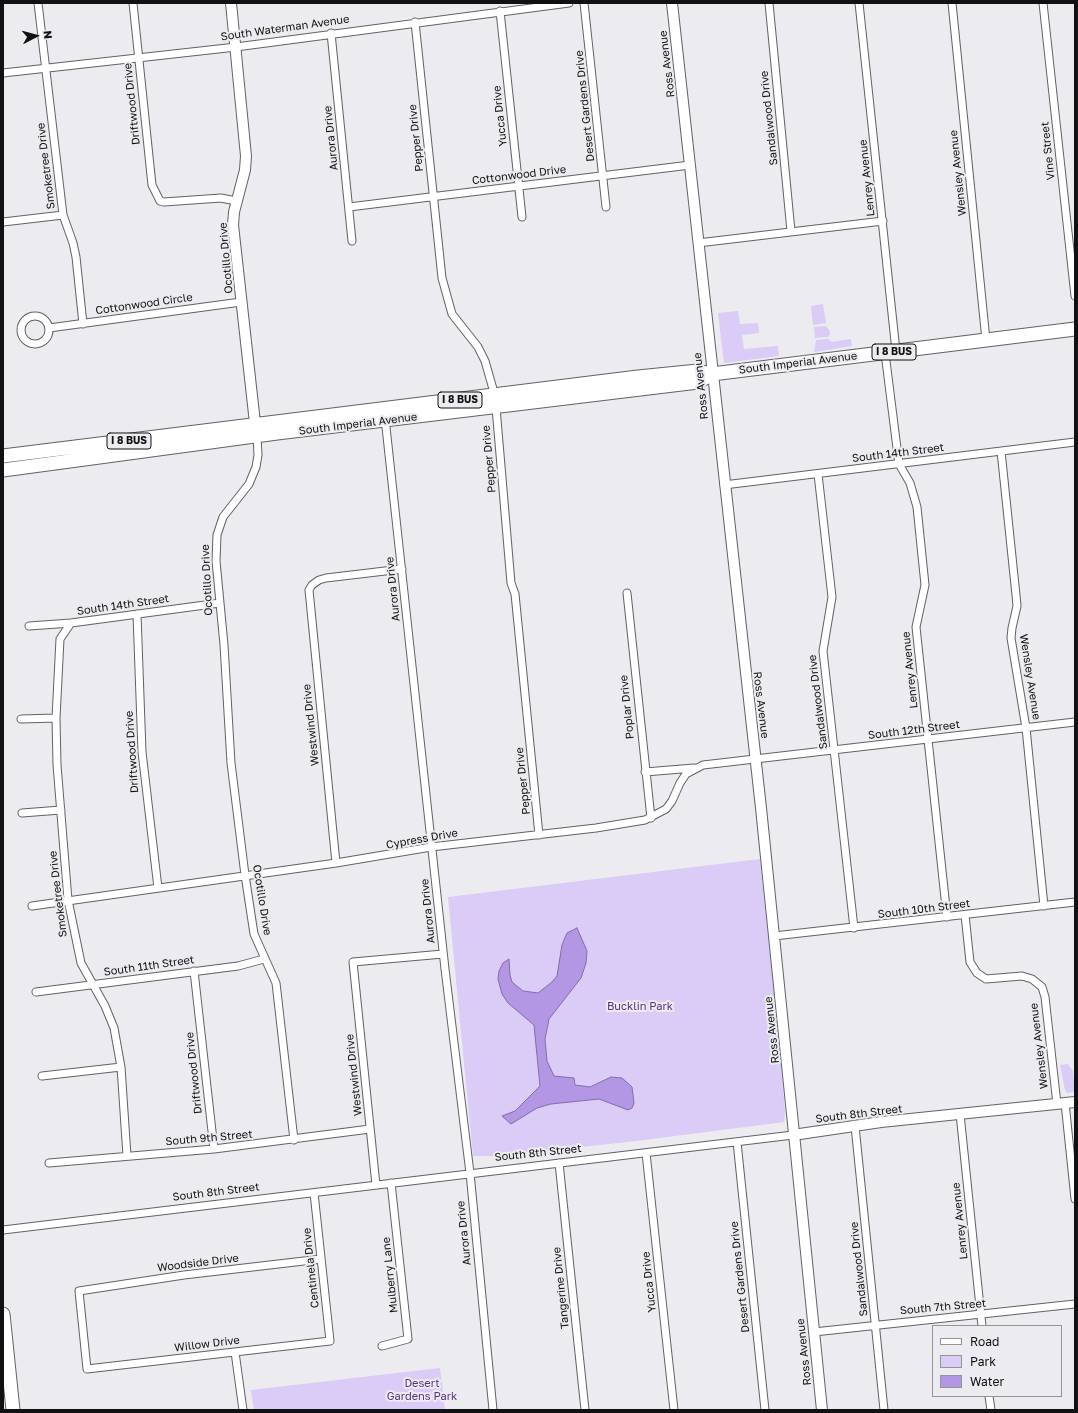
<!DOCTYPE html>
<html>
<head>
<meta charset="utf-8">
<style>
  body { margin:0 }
  #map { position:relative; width:1078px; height:1413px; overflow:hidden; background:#ecebef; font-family:"Golos Text",sans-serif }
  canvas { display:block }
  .frame { position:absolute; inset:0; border:4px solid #111012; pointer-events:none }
  .legend { position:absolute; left:932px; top:1325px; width:130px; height:72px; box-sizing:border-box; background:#ecebef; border:1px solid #949397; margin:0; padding:5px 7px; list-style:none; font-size:12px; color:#111012 }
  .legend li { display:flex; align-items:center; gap:8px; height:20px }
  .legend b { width:20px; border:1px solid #949397 }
  .north { position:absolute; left:16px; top:16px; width:40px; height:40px; -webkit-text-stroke:3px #ecebef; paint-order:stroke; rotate:84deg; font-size:11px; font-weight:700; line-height:16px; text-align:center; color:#111012 }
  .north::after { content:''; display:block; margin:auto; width:14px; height:18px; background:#111012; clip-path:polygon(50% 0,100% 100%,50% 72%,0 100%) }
</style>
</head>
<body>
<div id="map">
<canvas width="1078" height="1413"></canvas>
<div class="frame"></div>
<ul class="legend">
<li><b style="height:5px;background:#fff"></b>Road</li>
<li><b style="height:11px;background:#dacbf7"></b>Park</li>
<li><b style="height:11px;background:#b497e4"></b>Water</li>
</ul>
<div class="north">N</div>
</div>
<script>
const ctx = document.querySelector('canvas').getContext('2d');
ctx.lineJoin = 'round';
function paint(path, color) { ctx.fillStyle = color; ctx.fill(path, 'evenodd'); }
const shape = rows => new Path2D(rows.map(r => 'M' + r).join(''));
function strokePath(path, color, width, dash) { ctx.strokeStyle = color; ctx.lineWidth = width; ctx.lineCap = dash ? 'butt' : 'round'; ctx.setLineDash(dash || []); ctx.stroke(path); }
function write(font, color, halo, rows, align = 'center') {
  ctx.font = font + ' "Golos Text",sans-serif'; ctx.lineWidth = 4; ctx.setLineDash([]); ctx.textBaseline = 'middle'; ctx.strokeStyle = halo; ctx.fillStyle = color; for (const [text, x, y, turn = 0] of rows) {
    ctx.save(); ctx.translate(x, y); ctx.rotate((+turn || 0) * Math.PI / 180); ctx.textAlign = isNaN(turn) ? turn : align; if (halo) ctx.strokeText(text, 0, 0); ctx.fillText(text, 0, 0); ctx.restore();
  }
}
const green = shape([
  [823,304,826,323,813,325,811,306],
  [738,311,740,324,758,323,759,333,742,335,744,349,778,346,779,356,724,363,718,313],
  [826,326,828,329,829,329,830,334,828,337,815,338,814,327],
  [828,339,832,342,851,339,852,346,814,352,816,340],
  [760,859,780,1052,785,1113,784,1122,636,1141,498,1156,473,1156,448,897],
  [1068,1064,1073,1071,1075,1092,1067,1093,1065,1090,1060,1065],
  [440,1368,445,1410,254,1410,251,1390]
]);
const water = shape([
  [577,928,587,951,586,963,581,978,549,1019,545,1039,547,1061,554,1076,574,1078,575,1085,590,1087,611,1077,622,1078,632,1087,634,1103,632,1108,628,1110,599,1099,551,1104,537,1108,511,1124,502,1116,515,1111,540,1086,534,1025,508,1003,502,994,498,979,499,971,503,963,509,959,510,975,512,982,523,991,538,993,552,982,557,976,562,945,567,933,577,928]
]);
const street = shape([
  [38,3,63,215,73,243,76,257,83,324],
  [133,3,152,185,160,201,164,202,221,198,236,201],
  [584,3,606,207],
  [769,3,791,231],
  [859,3,896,351],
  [952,3,986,340],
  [1043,3,1075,296],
  [500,11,522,217],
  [415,22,442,278,452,314,478,347,485,361,495,396,511,583,515,594,539,835],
  [331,33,352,241],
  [3,73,236,47,569,3],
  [349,207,690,165],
  [3,222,63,215],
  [698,243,883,221],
  '21 330a14 14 0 1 1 28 0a14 14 0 1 1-28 0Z',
  [49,328,241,302],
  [885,353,899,464,910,483,917,507,925,585,916,627,947,917],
  [385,418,445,969,470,1173,493,1410],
  [257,436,258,455,256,467,249,484,223,517,217,535,216,561,224,645,231,763,245,875,254,934,276,983,294,1140],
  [1001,451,1016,595,1017,606,1012,628,1011,638,1026,728,1044,906],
  [818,474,832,597,823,651,854,928],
  [724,485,1075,442],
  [627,593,651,818],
  [137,614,142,752,158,888],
  [71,623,60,639,56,718,57,765,68,900,81,963,105,1006,114,1028,121,1067,127,1156],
  [29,626,71,623,220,603],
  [21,719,56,718],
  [645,772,694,768],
  [22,813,61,810],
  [336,863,309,590,312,585,319,580,326,578,402,569],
  [32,906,336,863,431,847,596,828,645,820,666,809,672,801,680,783,686,774,703,765,1075,722],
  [965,915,970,962,977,973,986,979,1022,976,1032,979,1042,987,1045,997,1057,1104],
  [774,936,1075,902],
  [194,971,214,1149],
  [36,992,238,966,264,959],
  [42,1076,121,1067],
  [1065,1103,1075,1199],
  [960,1114,982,1326],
  [855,1126,884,1410],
  [737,1142,765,1410],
  [646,1153,674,1410],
  [49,1163,214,1149,370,1129],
  [559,1163,585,1410],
  [376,1185,353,962,443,954],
  [314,1193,330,1341,87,1369,79,1291,184,1275,321,1259],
  [3,1230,793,1135],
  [814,1332,1075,1304],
  [382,1346,408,1339,391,1183],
  [235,1352,243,1410],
  [989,1396,991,1410]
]);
const secondary = shape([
  [231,3,246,156,245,170,234,212,233,225,256,432],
  [672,3,761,808,822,1410],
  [793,1135,881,1122,1075,1102]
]);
const highway = shape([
  [3,456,638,377,698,371,712,374,1075,329],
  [3,470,277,433,698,382,712,374],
  [3,1314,13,1410]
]);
const shields = [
  [894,352,44],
  [460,400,44],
  [129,441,44]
];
const shieldNames = [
  ["I 8 BUS",894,352],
  ["I 8 BUS",460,400],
  ["I 8 BUS",129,441]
];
const streetNames = [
  ["South Waterman Avenue",285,28,-8],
  ["Ross Avenue",667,64,-97],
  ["Driftwood Drive",132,104,-96],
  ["Desert Gardens Drive",585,106,-96],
  ["Yucca Drive",500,116,-96],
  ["Sandalwood Drive",769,118,-96],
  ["Aurora Drive",331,138,-96],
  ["Pepper Drive",416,138,-96],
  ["Vine Street",1048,151,-96],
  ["Smoketree Drive",46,166,-97],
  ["Wensley Avenue",958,173,-96],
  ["Cottonwood Drive",519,175,-7],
  ["Lenrey Avenue",867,178,-96],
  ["Ocotillo Drive",226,258,-95],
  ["Cottonwood Circle",144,304,-8],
  ["South Imperial Avenue",798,363,-7],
  ["Ross Avenue",701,386,-96],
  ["South Imperial Avenue",358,424,-7],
  ["South 14th Street",898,453,-7],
  ["Pepper Drive",489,459,-95],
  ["Ocotillo Drive",207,580,-93],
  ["Aurora Drive",393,589,-96],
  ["South 14th Street",123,605,-8],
  ["Lenrey Avenue",910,670,-96],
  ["Wensley Avenue",1030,677,81],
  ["Sandalwood Drive",818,702,-97],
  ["Ross Avenue",761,705,83],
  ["Poplar Drive",627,707,-96],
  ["Westwind Drive",311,725,-96],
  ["South 12th Street",914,730,-7],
  ["Driftwood Drive",132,752,-94],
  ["Pepper Drive",523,781,-96],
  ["Cypress Drive",422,839,-10],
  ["Smoketree Drive",58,894,-97],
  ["Ocotillo Drive",262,900,81],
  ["South 10th Street",924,909,-7],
  ["Aurora Drive",428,911,-96],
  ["South 11th Street",149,966,-8],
  ["Ross Avenue",772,1030,-96],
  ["Wensley Avenue",1039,1046,-97],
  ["Driftwood Drive",194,1073,-96],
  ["Westwind Drive",354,1075,-96],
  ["South 8th Street",859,1114,-7],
  ["South 9th Street",209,1138,-5],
  ["South 8th Street",538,1153,-6],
  ["South 8th Street",216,1192,-7],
  ["Lenrey Avenue",960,1221,-96],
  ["Aurora Drive",464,1233,-96],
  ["Woodside Drive",198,1263,-7],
  ["Centinela Drive",311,1268,-96],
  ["Sandalwood Drive",859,1269,-96],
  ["Mulberry Lane",390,1275,-96],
  ["Desert Gardens Drive",740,1277,-96],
  ["Yucca Drive",649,1282,-96],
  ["Tangerine Drive",561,1288,-96],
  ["South 7th Street",943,1307,-5],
  ["Willow Drive",207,1344,-7],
  ["Ross Avenue",804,1352,-96]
];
const parkNames = [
  ["Bucklin Park",640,1007],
  ["Desert",422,1384],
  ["Gardens Park",422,1397]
];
paint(green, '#dacbf7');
paint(water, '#b497e4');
strokePath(water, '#836ea5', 1);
strokePath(street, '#626165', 9);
strokePath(secondary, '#626165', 12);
strokePath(highway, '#626165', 15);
strokePath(street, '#fff', 7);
strokePath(secondary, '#fff', 10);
strokePath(highway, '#fff', 13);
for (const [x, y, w] of shields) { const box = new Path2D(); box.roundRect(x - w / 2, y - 8, w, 16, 3); ctx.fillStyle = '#ecebef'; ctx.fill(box); strokePath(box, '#111012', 1); }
write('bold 10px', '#111012', null, shieldNames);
write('11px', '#111012', '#ecebef', streetNames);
write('11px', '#59318a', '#ecebef', parkNames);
</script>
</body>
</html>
